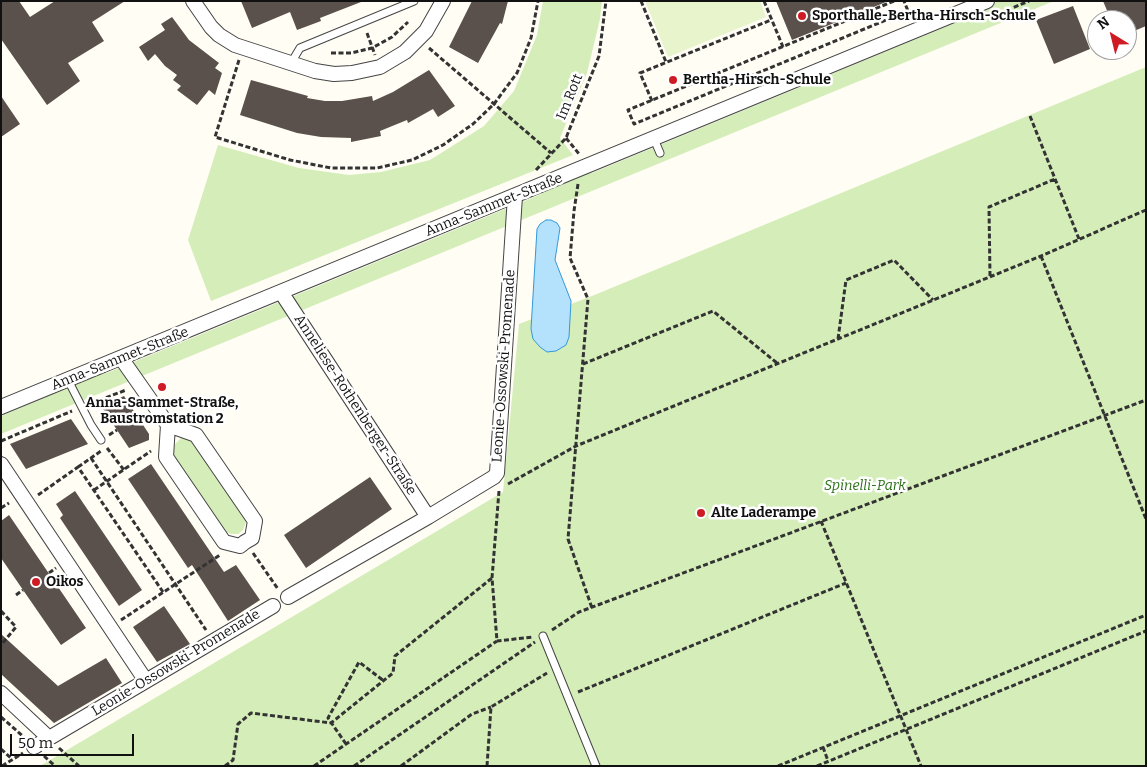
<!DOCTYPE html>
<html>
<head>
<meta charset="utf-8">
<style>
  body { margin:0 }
  #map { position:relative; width:1147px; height:767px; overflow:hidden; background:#fffdf4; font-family:Bitter,serif }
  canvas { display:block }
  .frame { position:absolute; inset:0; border:2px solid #111; pointer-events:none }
  .north { position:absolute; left:1087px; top:10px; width:50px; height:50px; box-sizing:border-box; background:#fff; border:1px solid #a0a0a0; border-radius:50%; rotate:324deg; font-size:14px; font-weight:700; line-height:20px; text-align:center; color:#111 }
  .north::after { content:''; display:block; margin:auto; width:18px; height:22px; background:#cf1b24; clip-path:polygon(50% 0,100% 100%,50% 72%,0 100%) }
  .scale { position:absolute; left:10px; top:734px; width:124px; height:22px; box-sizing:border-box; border:2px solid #111; border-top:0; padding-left:6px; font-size:15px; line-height:18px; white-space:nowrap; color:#111; -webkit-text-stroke:4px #fff; paint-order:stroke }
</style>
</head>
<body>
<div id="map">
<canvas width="1147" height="767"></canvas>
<div class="frame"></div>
<div class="north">N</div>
<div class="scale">50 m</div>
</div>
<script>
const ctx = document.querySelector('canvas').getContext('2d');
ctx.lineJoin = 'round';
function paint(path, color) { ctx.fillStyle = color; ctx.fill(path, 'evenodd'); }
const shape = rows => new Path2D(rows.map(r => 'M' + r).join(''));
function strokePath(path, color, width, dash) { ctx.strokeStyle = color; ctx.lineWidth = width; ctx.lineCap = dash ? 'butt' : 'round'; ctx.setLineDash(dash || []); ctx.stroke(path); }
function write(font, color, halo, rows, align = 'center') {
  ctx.font = font + ' Bitter,serif'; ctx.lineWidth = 5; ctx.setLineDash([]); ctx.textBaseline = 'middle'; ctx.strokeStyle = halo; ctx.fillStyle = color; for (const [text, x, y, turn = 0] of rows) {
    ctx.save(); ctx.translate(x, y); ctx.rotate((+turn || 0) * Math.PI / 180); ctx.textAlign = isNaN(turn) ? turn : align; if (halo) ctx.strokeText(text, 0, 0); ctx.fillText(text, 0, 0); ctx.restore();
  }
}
const green = shape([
  [543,1,602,1,600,19,587,73,560,138,573,155,211,301,188,240,218,145,299,168,349,175,381,172,430,160,484,126,514,91,537,35],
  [988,1,1054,1,1,434,1,416,44,398,55,391,97,374,107,373,539,195,548,189,583,174,592,173,991,8],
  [1146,67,1146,766,40,766,503,492,519,324,592,296],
  [181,438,191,439,245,517,246,522,243,530,238,534,231,534,224,531,173,457,174,445]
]);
const pitch = shape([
  [645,1,760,1,766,17,668,57]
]);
const water = shape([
  [546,220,551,220,557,223,560,228,555,260,571,301,569,337,566,345,556,351,547,352,540,347,533,339,531,329,537,229,540,224,546,220]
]);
const building = shape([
  [1,1,19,1,30,17,55,1,125,1,92,22,104,41,68,63,80,81,47,105,1,39],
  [241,1,360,1,361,2,320,18,321,21,297,30,290,12,252,28],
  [472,1,508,1,502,24,500,23,478,63,449,47],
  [776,1,885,1,886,2,792,40],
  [1103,1,1146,1,1146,26,1127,34,1127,20,1111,20],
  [1073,6,1090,49,1054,64,1036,20],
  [172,17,189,40,219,63,215,68,222,73,215,95,209,90,197,105,177,90,181,86,173,80,177,75,165,66,155,54,148,61,139,47,165,30,161,24],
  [429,70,455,106,438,117,433,109,408,123,407,120,380,131,381,136,351,142,351,138,321,137,297,133,240,115,251,80,308,96,307,98,325,101,342,101,372,96,373,101,393,92],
  [1,96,20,124,1,137],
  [124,396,149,434,149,440,129,448,101,406],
  [71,419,88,444,26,469,10,444],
  [151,464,224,572,236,565,260,600,228,621,192,565,188,568,128,479],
  [370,477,392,509,306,568,284,535],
  [75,491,142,590,119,606,60,518,63,515,56,504],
  [9,515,86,628,61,645,1,558,1,521],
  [164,606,190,644,157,662,133,627],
  [1,634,58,686,106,658,122,683,54,723,1,674]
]);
const path = shape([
  [641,1,666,62],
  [764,1,783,47],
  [894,1,628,110,634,124,908,11,904,1],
  [993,16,1029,1],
  [367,33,375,55],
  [429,48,551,153],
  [331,53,351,53,372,48,392,37,408,22],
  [239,60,215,137,290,160,331,168,377,168,412,160,443,145,473,124,494,104,517,73,531,38,538,1],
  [652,101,640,73,771,20],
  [1030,116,1079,239],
  [566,138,580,155],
  [536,170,566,138,599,56,606,1],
  [578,184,574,211,570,258,588,299,568,539,592,608],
  [1041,256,1146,519],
  [990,276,989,207,1055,179],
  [838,339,846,280,894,260,933,300],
  [583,364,713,311,777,363],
  [92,403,126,390],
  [109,435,117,430],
  [1,441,72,411],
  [107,448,124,470],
  [91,458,206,630],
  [78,467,101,451],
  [508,484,576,446,1041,256,1146,210],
  [94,490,151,451],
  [499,491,492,578,497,641,533,637],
  [38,495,78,467,163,592],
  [1,508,9,503],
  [821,521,921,766],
  [253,553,278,589],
  [49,573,56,568],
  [16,595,23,590],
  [1,611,16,627,1,645],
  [121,620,220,555],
  [552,630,579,612,1146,400],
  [578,692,846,583],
  [1,717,25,738],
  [346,744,328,718,359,662,384,681],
  [823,747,828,761],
  [59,748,79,766],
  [1,749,12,759],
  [44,756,55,766],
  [2,766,23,753],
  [225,766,233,760,238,724,251,713,331,723,393,673,395,656,492,578],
  [314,766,497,641],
  [354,766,535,642],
  [401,766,472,714,491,707],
  [487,766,491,707,547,673],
  [778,766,1146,615],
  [817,766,1146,631]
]);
const service = shape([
  [291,63,300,48,414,1],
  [654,139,660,153],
  [68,380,91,425,101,440],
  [543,636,596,766]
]);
const minor = shape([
  [193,1,211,27,219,35,235,45,315,71,334,74,352,73,380,67,405,52,426,31,443,1],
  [281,292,428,517],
  [121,358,168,425,196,435,255,521,252,538,245,542,240,546,224,542,166,457,168,425],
  [1,407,987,1],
  [1,464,146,681],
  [288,597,428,517,494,477,497,473,515,196],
  [1,693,49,738],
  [34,747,273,606]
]);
const markers = [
  [802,16,5,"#cf1b24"],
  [673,80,5,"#cf1b24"],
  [162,387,5,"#cf1b24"],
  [701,513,5,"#cf1b24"],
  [36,582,5,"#cf1b24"]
];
const poiNames = [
  ["Sporthalle-Bertha-Hirsch-Schule",812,16],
  ["Bertha-Hirsch-Schule",683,80],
  ["Anna-Sammet-Straße,",162,403,"center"],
  ["Baustromstation 2",162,419,"center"],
  ["Alte Laderampe",711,513],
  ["Oikos",46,582]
];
const streetNames = [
  ["Im Rott",570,97,-68],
  ["Anna-Sammet-Straße",494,205,-22],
  ["Anna-Sammet-Straße",120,359,-22],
  ["Leonie-Ossowski-Promenade",504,366,-86],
  ["Anneliese-Rothenberger-Straße",355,405,57],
  ["Leonie-Ossowski-Promenade",176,663,-31]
];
const parkNames = [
  ["Spinelli-Park",865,486]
];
paint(green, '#d5eeb9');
paint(pitch, '#e7f4cc');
paint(water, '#b4e1fb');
strokePath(water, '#3498d9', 1);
paint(building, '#5b514c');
strokePath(service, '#444', 9);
strokePath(minor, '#444', 16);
strokePath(path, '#333', 3, [5, 2.5]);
strokePath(service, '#fff', 7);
strokePath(minor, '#fff', 14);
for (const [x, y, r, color] of markers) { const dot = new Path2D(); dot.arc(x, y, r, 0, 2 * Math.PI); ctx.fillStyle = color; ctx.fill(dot); strokePath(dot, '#fff', 2); }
write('bold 14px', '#111', '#fff', poiNames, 'left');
write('14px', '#111', '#fff', streetNames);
write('italic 14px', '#2c7019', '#fff', parkNames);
</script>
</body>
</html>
